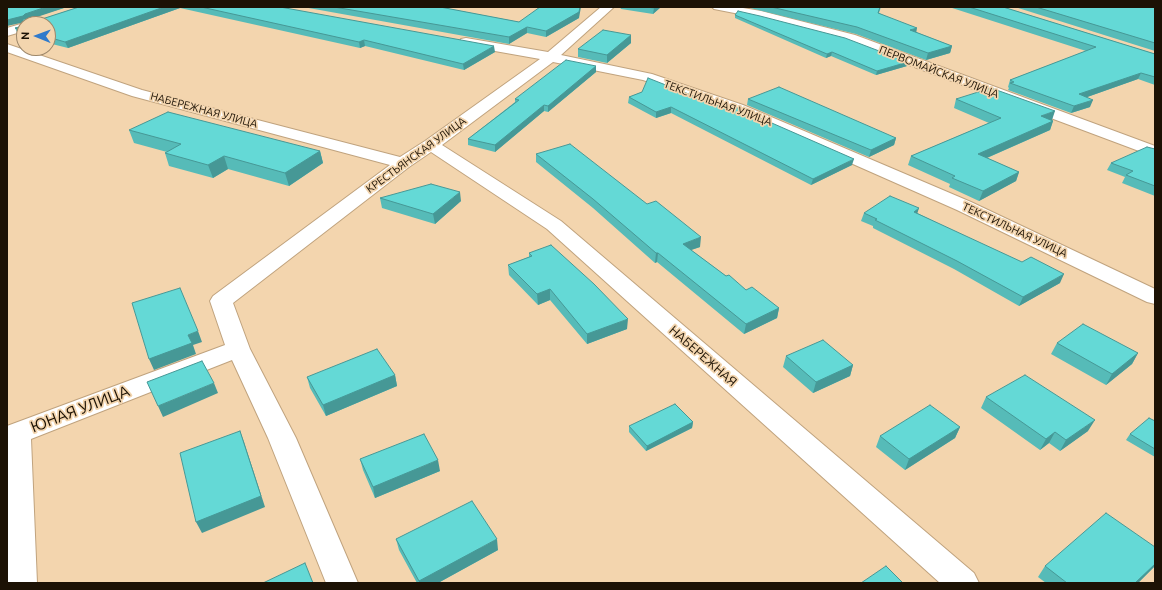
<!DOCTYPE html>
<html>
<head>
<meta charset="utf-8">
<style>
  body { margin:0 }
  #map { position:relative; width:1162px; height:590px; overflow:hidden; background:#f3d5ae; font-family:Ubuntu,sans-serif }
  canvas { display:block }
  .frame { position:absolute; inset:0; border:8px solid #1c1205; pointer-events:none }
  .north { position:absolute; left:16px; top:16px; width:40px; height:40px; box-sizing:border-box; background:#f3d5ae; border:1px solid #9d876a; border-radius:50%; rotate:271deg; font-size:11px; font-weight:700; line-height:16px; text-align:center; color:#1c1205 }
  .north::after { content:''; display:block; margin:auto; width:14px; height:18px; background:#307acb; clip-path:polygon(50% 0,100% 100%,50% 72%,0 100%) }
</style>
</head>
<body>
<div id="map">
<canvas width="1162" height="590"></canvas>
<div class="frame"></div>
<div class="north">N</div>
</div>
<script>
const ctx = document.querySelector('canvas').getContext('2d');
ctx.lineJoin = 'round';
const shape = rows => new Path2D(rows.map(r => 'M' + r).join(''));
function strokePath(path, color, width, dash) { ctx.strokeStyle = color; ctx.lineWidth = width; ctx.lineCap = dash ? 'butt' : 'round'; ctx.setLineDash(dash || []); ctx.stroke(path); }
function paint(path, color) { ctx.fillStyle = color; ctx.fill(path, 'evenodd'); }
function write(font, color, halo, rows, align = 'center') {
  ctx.font = font + ' Ubuntu,sans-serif'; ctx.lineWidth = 3.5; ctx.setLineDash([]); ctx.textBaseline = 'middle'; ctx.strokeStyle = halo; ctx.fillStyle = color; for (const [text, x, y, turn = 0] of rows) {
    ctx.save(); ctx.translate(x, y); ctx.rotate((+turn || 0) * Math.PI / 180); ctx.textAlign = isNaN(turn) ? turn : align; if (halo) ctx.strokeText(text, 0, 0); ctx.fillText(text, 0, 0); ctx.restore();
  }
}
const minor = shape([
  [601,7,614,7,561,55,652,74,743,105,971,202,1155,289,1155,304,1147,302,957,210,733,111,643,80,553,62,442,145,561,221,974,573,979,583,940,583,547,229,431,152,409,167,233,303,250,349,296,438,358,583,326,583,268,438,232,360,31,439,37,583,7,583,7,426,225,345,210,301,213,296,390,165,132,96,7,52,7,44,142,90,400,157,425,141,540,59,461,45,460,42,461,39,466,38,548,52,601,7],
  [712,7,737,7,761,11,855,35,1155,146,1155,157,845,41,760,18,714,9,712,7],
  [24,23,27,24,24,24,24,31,7,36,7,28,24,23]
]);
const wall = shape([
  [7,7,67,7,28,19,42,19,79,7,280,7,495,52,464,70,365,46,360,48,180,8,68,48,48,43,48,24,24,24,24,36,18,34,15,28,23,26,23,23],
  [303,7,440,7,519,22,579,18,546,37,527,33,509,44],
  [620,7,661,7,653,14,621,9],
  [746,7,881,7,879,13,916,32,952,46,950,53,926,60,856,34],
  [949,7,1003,7,1155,54,1155,85,1138,79,1087,97,1090,107,1071,113,1008,90,1009,88,1008,87,1010,80,1086,51],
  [1015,7,1155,7,1155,51],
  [735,15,907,66,876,75,831,56,826,58,735,18],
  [631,35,631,43,607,63,578,57,578,49],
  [596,66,596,72,548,112,544,111,495,152,468,145,468,139,515,102,515,99],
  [642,92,852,165,811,185,671,113,656,118,628,103,629,97],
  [748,99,896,138,894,145,869,157,747,105],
  [956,99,1052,120,1051,120,1053,121,1050,130,987,158,1019,172,1016,181,979,201,949,187,950,184,908,165,911,156,989,123,954,108],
  [129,130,320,151,323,163,289,186,228,169,213,178,169,166,165,153,167,152,134,143],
  [1155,149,1155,196,1122,183,1125,177,1107,170,1111,163],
  [536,154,700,247,691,250,726,276,746,290,779,308,777,318,744,334,657,262,655,263,593,208,536,162],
  [380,198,461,201,435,224,382,208],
  [919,208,917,213,1060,283,1019,306,954,269,873,228,873,226,861,221,864,213],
  [529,253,627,329,587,344,550,300,538,305,509,275,508,265,529,257],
  [1057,343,1138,353,1132,364,1106,385,1051,354],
  [786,356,853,365,850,376,813,393,783,367],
  [395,375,397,386,326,416,310,388,307,377],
  [986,397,1088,431,1060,451,1049,443,1040,450,981,408],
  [1155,421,1155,457,1126,440,1130,434],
  [693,422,692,428,646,451,629,432,629,426],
  [960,427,955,438,905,470,876,447,880,436],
  [360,459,440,471,375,498,363,470],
  [396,539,498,550,438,583,417,583,399,550],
  [1155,547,1155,566,1138,583,1046,583,1038,577,1045,566]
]);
const shadedWall = shape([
  [46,7,67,7,28,20,25,22,7,26,7,20],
  [164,7,180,7,180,8,68,48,65,42],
  [580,7,581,7,579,18,546,37,546,31],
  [655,7,661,7,653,14,654,8],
  [527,27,527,33,509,44,509,37],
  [917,28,916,34,910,30],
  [631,35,631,43,607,63,607,55],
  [364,40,365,46,360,48,359,42],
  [494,46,495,52,464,70,463,64],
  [952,46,950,53,926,60,928,53],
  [832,52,831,56,826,58,827,54],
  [908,62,907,66,876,75,877,71],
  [596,66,596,72,548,112,548,106],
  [1141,73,1138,79,1076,101,1079,94],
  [1093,100,1090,107,1071,113,1074,106],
  [544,105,544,111,495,152,495,145],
  [671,107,671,113,656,118,656,112],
  [1055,111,1052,120,1037,125,1041,116],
  [1053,121,1050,130,975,163,978,154],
  [896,138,894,145,869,157,871,150],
  [320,151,323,163,289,186,285,173],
  [224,156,228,169,213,178,208,165],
  [854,159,852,165,811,185,813,179],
  [1019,172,1016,181,979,201,983,191],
  [460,192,461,201,435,224,433,214],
  [919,208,916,217,914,212],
  [701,237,700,247,682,253,683,244],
  [656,253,658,253,657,262,655,263],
  [1064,274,1060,283,1019,306,1023,297],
  [550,289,550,300,538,305,537,294],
  [779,308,777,318,744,334,746,324],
  [628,319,627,329,587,344,587,334],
  [198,331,202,342,193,345,196,354,154,370,149,359,188,335],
  [1138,353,1132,364,1106,385,1112,374],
  [853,365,850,376,813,393,816,382],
  [395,375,397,386,326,416,323,405],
  [214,383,218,393,163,417,158,406],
  [1095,420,1088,431,1060,451,1066,440],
  [693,422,692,428,646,451,647,446],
  [960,427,955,438,905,470,909,459],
  [240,431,244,442,265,507,202,533,196,522],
  [1055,432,1049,443,1040,450,1046,439],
  [438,460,440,471,375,498,373,487],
  [497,539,498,550,438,583,419,583,419,581],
  [1155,564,1155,566,1138,583,1135,583]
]);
const building = shape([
  [7,7,46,7,25,14,23,16,7,20,7,7],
  [79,7,164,7,65,42,48,37,48,24,24,24,24,31,15,28,23,26,23,19,42,19,79,7],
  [201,7,280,7,494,46,463,64,364,40,359,42,201,7],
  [334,7,440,7,519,22,540,7,580,7,579,12,546,31,527,27,509,37,334,7],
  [646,7,655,7,654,8,646,7],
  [771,7,880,7,878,13,917,28,910,30,952,46,928,53,857,27,771,7],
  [969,7,1003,7,1155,54,1155,77,1141,73,1079,94,1093,100,1074,106,1010,83,1014,82,1010,80,1096,47,969,7],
  [1036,7,1155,7,1155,43,1036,7],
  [738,11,760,16,845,38,908,62,877,71,832,52,827,54,735,15,738,11],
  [603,30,631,35,607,55,578,49,603,30],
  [566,60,596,66,548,106,544,105,495,145,468,139,519,100,515,99,566,60],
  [648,78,724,108,730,105,733,106,854,159,813,179,671,107,656,112,629,97,642,92,648,78],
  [779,87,896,138,871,150,748,99,779,87],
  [991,88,1055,111,1041,116,1053,121,978,154,1019,172,983,191,952,178,955,176,911,156,1001,118,956,99,991,88],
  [168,112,320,151,285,173,224,156,208,165,165,153,181,144,129,130,168,112],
  [570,144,647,204,656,201,701,237,683,244,726,276,729,275,746,290,752,287,779,308,746,324,658,253,656,253,593,199,536,154,570,144],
  [1147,147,1155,149,1155,186,1126,175,1133,171,1111,163,1147,147],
  [431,184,460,192,433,214,380,198,431,184],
  [890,196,919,208,914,212,1022,262,1031,257,1064,274,1023,297,957,261,875,220,877,219,864,213,890,196],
  [551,245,594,284,628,319,587,334,550,289,537,294,508,265,532,256,529,253,551,245],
  [180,288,198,331,188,335,192,343,149,359,132,303,180,288],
  [1083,324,1138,353,1112,374,1057,343,1083,324],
  [823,340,853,365,816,382,786,356,823,340],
  [377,349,395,375,323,405,307,377,377,349],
  [202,361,214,383,158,406,147,382,202,361],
  [1025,375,1095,420,1066,440,1055,432,1046,439,986,397,1025,375],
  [675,404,693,422,647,446,629,426,675,404],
  [930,405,960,427,909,459,880,436,930,405],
  [1149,418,1155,421,1155,449,1130,434,1149,418],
  [240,431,261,496,196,522,180,453,240,431],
  [424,434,438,460,373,487,360,459,424,434],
  [472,501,497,539,419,581,396,539,472,501],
  [1106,513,1155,547,1155,564,1135,583,1067,583,1045,566,1106,513],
  [305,563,313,583,263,583,305,563],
  [886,566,903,583,861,583,886,566]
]);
const farStreetnames = [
  ["ПЕРВОМАЙСКАЯ УЛИЦА",939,72,21],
  ["ТЕКСТИЛЬНАЯ УЛИЦА",718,103,20],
  ["НАБЕРЕЖНАЯ УЛИЦА",204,110,15],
  ["КРЕСТЬЯНСКАЯ УЛИЦА",416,155,-36],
  ["ТЕКСТИЛЬНАЯ УЛИЦА",1015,230,25]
];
const streetNames = [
  ["НАБЕРЕЖНАЯ",703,356,41]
];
const nearStreetnames = [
  ["ЮНАЯ УЛИЦА",80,409,-21]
];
strokePath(minor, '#c0a37e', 2);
paint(minor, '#fff');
paint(wall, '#56bbb8');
paint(shadedWall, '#469896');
paint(building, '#64d9d6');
strokePath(building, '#469896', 1);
write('11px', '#1c1205', '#f3d5ae', farStreetnames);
write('13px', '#1c1205', '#f3d5ae', streetNames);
write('16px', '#1c1205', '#f3d5ae', nearStreetnames);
</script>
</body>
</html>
